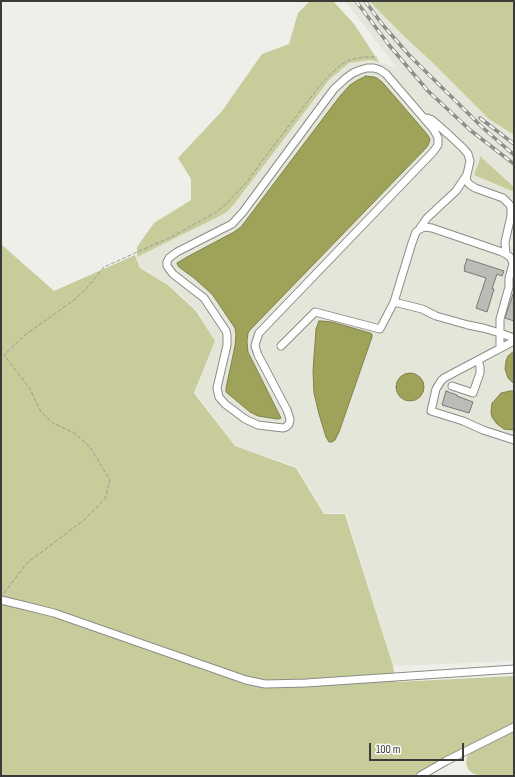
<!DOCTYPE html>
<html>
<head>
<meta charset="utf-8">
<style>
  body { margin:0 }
  #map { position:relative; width:515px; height:777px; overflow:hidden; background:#efefea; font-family:"Sofia Sans Condensed",sans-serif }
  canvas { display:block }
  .frame { position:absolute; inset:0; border:2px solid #3b3b39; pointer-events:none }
  .scale { position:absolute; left:369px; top:743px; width:95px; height:18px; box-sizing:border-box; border:2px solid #3b3b39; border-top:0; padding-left:5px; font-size:12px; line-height:14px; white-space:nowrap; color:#3b3b39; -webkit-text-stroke:3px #fcfcf8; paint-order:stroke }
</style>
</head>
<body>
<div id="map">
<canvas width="515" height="777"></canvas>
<div class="frame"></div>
<div class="scale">100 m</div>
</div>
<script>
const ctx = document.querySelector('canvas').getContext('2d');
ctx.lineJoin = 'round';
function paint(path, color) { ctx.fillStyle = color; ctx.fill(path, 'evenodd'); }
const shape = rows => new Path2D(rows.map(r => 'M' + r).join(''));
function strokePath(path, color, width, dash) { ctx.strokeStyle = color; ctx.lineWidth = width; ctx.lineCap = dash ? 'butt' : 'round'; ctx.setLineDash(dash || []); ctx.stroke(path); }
const built = shape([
  [345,1,369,1,406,38,433,63,489,119,514,135,514,187,480,157,480,159,474,175,514,192,514,236,509,245,514,247,514,661,393,666,346,513,324,513,297,467,235,446,195,392,215,341,197,310,169,285,140,267,137,257,218,217,227,212,235,203,329,80,349,63,370,60,379,62,397,68]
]);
const green = shape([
  [310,1,333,1,354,24,379,62,370,60,349,63,329,80,235,203,227,212,218,217,137,257,137,247,154,223,191,200,191,179,178,158,222,111,262,54,289,44,298,13],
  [369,1,514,1,514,135,489,119,433,63,406,38],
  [480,156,514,187,514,192,474,175,480,159],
  [1,244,54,291,135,255,140,268,168,285,196,311,215,341,194,393,235,446,296,468,324,514,345,514,393,666,396,682,514,676,514,723,479,740,414,776,1,776],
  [514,731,514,776,480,776,472,773,468,769,466,763,467,757,473,751]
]);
const water = shape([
  [366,76,374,77,377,78,383,83,427,134,430,139,429,143,427,147,250,330,248,333,247,341,248,352,281,418,279,419,277,419,258,416,250,412,226,392,226,388,235,346,236,334,235,328,212,294,194,278,179,267,178,266,177,263,187,257,234,232,241,227,340,96,350,85,358,80,366,76],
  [319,321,322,321,332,322,370,333,372,334,372,337,339,432,335,440,332,442,329,442,326,437,319,414,314,393,313,371,316,329,319,321],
  [514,351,514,384,508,378,505,369,506,361,508,356,514,351],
  '396 387a14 14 0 1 1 28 0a14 14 0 1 1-28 0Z',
  [510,391,514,391,514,430,513,430,504,429,497,424,492,417,491,412,492,403,495,400,501,393,510,391]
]);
const building = shape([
  [467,259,504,271,502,276,497,274,492,289,494,289,487,312,476,308,486,278,464,271,465,268,464,268,467,259],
  [513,294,514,294,514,321,505,318,513,294],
  [446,391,457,395,457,396,473,402,469,413,442,405,446,391]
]);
const path = shape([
  [4,593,27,563,84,520,105,499,110,480,90,447,74,433,53,423,41,412,30,389,4,355,25,335,74,300,86,289,104,267,173,236,218,211,227,203,246,183,262,161,321,84,339,66,349,60,364,57,377,57]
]);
const minor = shape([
  [367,68,374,68,380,70,386,74,434,130,438,138,438,145,433,152,259,333,256,342,255,346,258,355,287,410,290,419,289,424,286,427,283,428,258,425,245,419,225,404,219,397,217,388,227,345,227,335,226,331,204,298,173,274,167,266,167,262,169,258,177,252,232,224,243,212,334,89,346,78,353,73,360,70,367,68],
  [427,118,432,120,448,134,463,148,468,154,470,161,466,179,469,184,475,188,503,198,509,204,511,207,511,216,505,242,506,254],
  [420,228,427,218,456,191,466,176],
  [514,341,444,378,441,381,436,389,431,411,463,421,483,430,514,440],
  [281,346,315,312,380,329,394,302],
  [500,348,500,319,509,287,509,278,513,264,511,258,506,254,502,252,432,228,424,227,420,229,416,232,412,243,394,302,422,309,436,316,468,325,483,328,500,333,514,338],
  [452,386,473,393,480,373,480,367,478,360],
  [1,600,26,606,54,613,246,680,265,684,306,683,514,669],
  [420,776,446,761,514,727]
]);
const rail = shape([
  [356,1,389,45,428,91,470,130,514,164],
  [365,1,382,24,409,55,482,127,514,155],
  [480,118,514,144]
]);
paint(built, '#e4e6d9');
paint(green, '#c8cc9b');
paint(water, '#9fa259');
strokePath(water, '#81834f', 1);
paint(building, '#bbbbb7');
strokePath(building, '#7a7a76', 1);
strokePath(minor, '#8b8c88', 9);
strokePath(path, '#9a9a96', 1, [4, 2]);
strokePath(minor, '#fff', 7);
strokePath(rail, '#8e8e8b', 3.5);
strokePath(rail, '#fcfcf8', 2, [6]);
</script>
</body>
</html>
